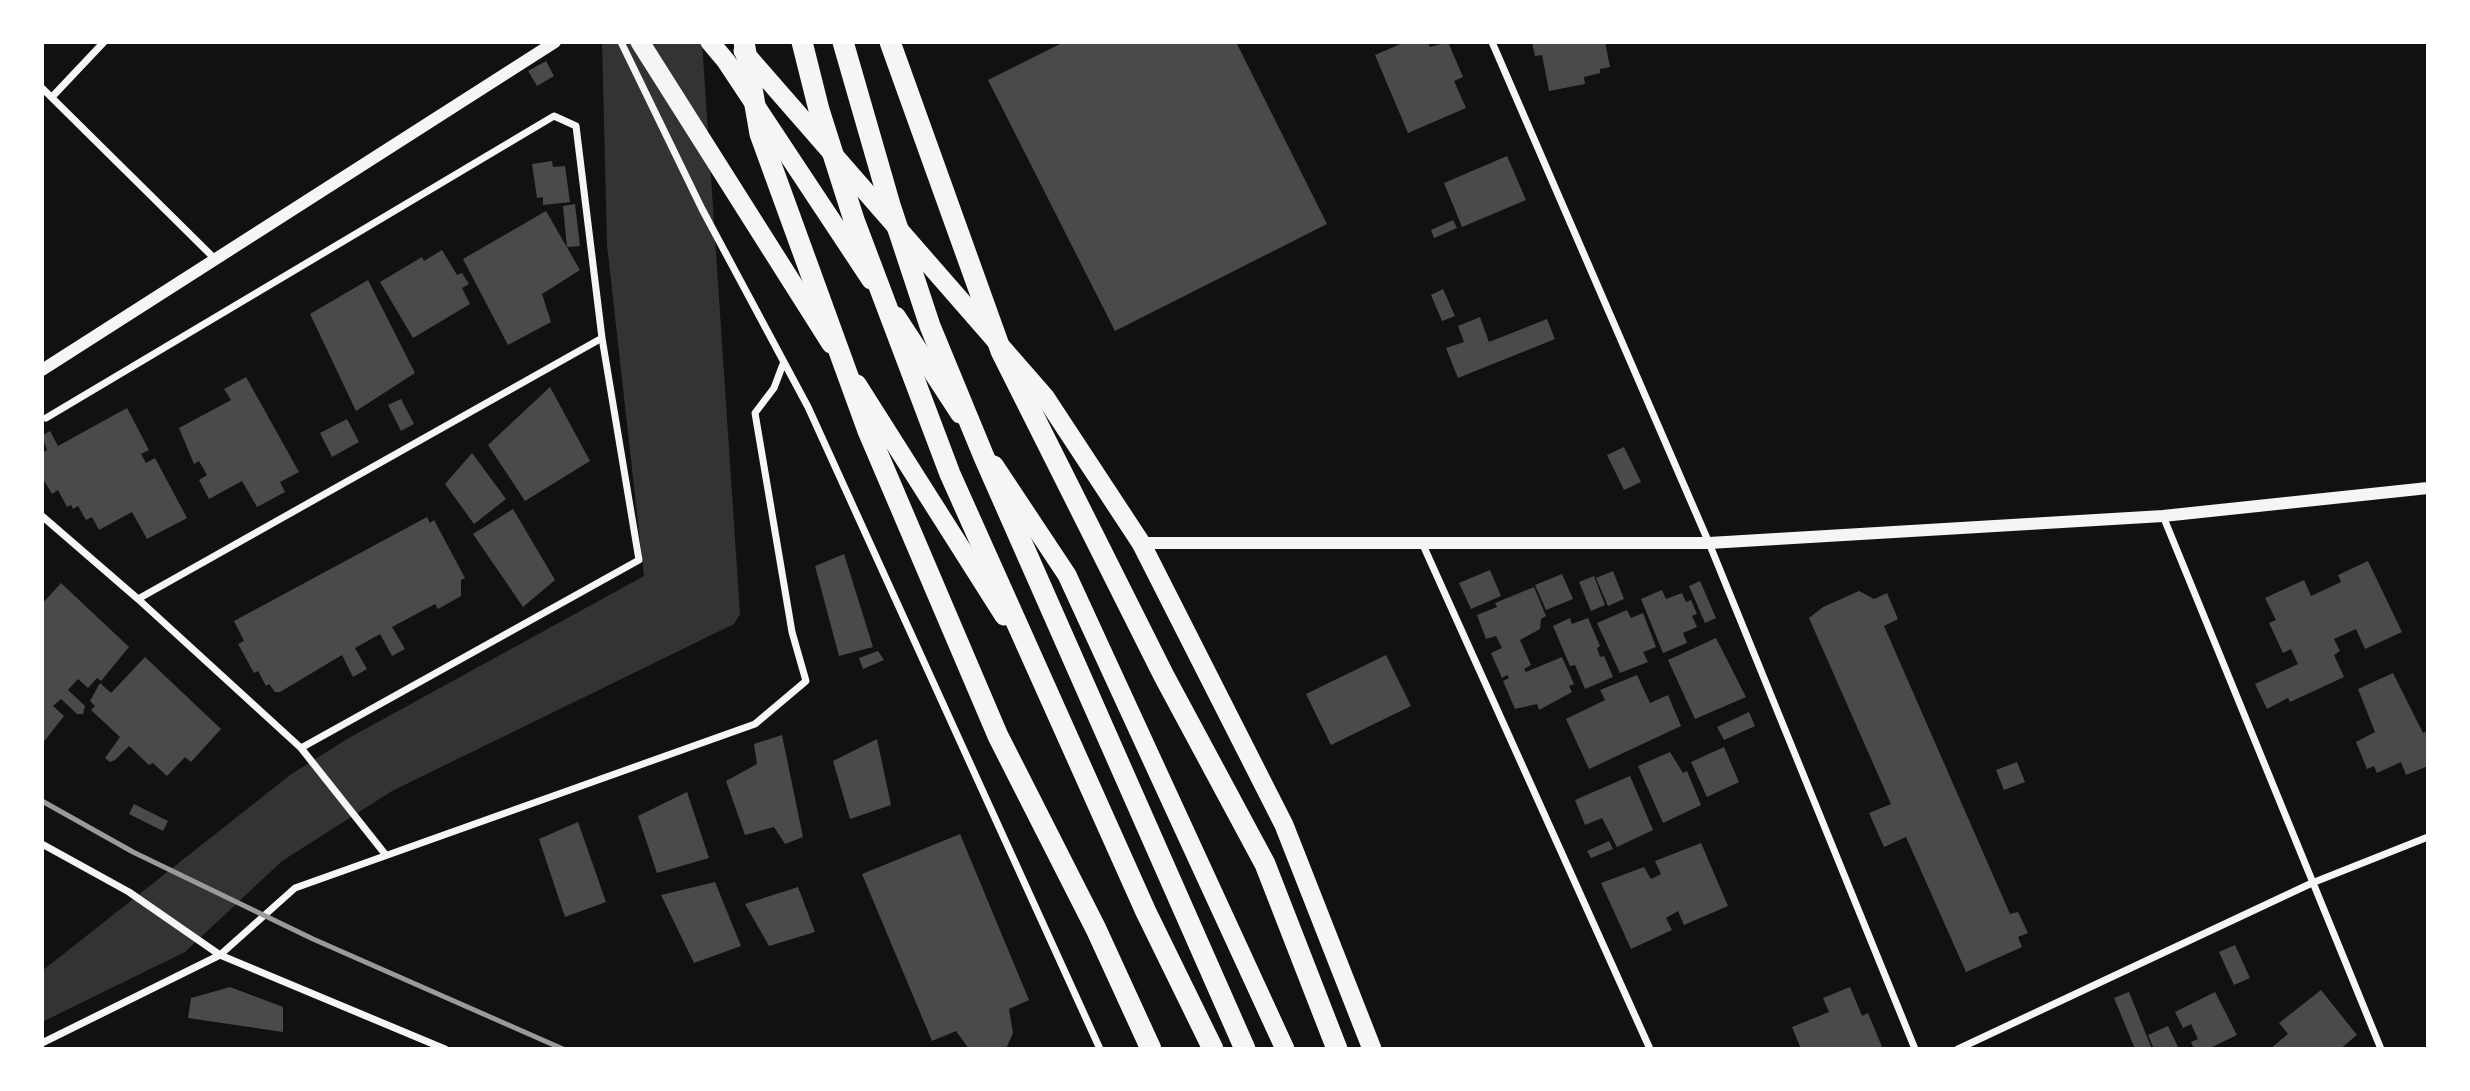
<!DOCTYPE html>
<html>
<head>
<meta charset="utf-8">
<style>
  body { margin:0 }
  #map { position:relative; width:2470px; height:1091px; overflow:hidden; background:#111; font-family:"Public Sans",sans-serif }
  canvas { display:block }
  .frame { position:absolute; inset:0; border:44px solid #fff; pointer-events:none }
</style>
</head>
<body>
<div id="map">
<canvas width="2470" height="1091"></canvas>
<div class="frame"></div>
</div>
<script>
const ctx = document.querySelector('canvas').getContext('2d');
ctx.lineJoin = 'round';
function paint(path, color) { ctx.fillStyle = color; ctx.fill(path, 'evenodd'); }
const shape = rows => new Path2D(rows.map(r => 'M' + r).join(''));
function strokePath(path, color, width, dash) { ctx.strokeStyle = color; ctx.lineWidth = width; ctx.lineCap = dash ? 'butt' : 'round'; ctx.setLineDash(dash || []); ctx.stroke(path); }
const water = shape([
  [602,42,702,42,740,614,734,624,392,791,282,861,185,952,42,1022,42,971,290,775,347,739,644,576,607,245]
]);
const building = shape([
  [1064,42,1236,42,1327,224,1115,331,988,80],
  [1405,42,1427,42,1430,47,1448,42,1463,77,1454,81,1466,108,1408,133,1375,55],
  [1532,42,1605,42,1610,67,1600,69,1600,73,1584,77,1585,84,1549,91,1542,55,1535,56],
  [546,61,554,76,537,86,528,71],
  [1507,156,1526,200,1462,227,1444,183],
  [552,161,553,167,565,166,570,202,543,205,543,197,537,198,532,164],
  [575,204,580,246,567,247,563,206],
  [546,211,580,270,542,294,551,322,508,345,463,259],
  [1453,220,1457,228,1434,238,1431,230],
  [442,250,457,275,462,273,469,284,462,288,470,304,413,338,380,282,422,257,424,261],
  [368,280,415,373,356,411,310,314],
  [1443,289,1455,316,1442,321,1431,295],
  [1480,317,1489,342,1547,319,1555,339,1458,378,1446,348,1464,342,1458,326],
  [246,377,299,472,280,482,285,492,257,507,242,481,209,499,199,480,207,475,199,461,194,464,179,428,231,400,224,389],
  [550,387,590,461,525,501,488,445],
  [401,399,414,424,401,431,388,405],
  [127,408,149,450,141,454,146,463,155,458,187,518,147,539,132,512,99,530,92,517,86,520,78,506,73,509,71,505,67,507,58,490,52,494,42,477,42,453,47,450,42,436,50,431,58,446],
  [347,419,359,442,332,457,320,433],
  [1624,447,1641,482,1624,490,1607,455],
  [472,453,506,499,474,524,445,484],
  [513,509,555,580,523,607,473,534],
  [427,517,430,523,434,520,465,578,461,580,461,596,438,609,435,604,392,627,405,649,392,656,380,634,355,648,367,669,353,677,342,655,280,692,275,692,269,684,266,686,258,671,254,673,238,644,244,641,234,621],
  [844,554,873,647,839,656,815,566],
  [2368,561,2402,632,2365,649,2356,629,2334,639,2340,651,2334,655,2344,677,2290,702,2288,698,2267,709,2255,684,2298,664,2291,649,2283,653,2269,623,2276,620,2265,598,2304,580,2311,596,2341,582,2338,575],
  [1490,570,1501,596,1471,609,1459,583],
  [1613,571,1624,599,1608,606,1596,578],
  [1562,574,1573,599,1546,610,1535,585],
  [1594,576,1605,605,1591,611,1579,582],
  [1700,581,1716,618,1705,623,1689,586],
  [61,583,129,647,101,681,97,678,88,688,78,679,68,690,85,706,83,714,77,714,61,699,53,706,64,716,42,744,42,604],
  [1534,587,1546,616,1541,619,1540,629,1520,640,1531,665,1524,669,1526,672,1562,657,1574,684,1569,686,1572,692,1539,710,1537,704,1515,709,1503,681,1509,678,1507,675,1502,678,1491,653,1502,648,1496,636,1486,639,1477,615,1497,607,1495,603],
  [1662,590,1666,599,1682,593,1686,602,1691,600,1697,614,1692,616,1697,627,1683,633,1687,643,1663,653,1641,599],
  [1859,591,1874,599,1887,593,1898,619,1884,626,2010,914,2018,912,2028,933,2018,937,2022,947,1966,972,1906,837,1884,847,1869,813,1891,804,1809,618,1823,607],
  [1627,610,1631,618,1643,613,1656,647,1643,652,1648,662,1620,673,1597,623],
  [1570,618,1572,624,1588,618,1600,646,1597,648,1600,657,1604,656,1613,677,1585,689,1575,665,1570,666,1553,626],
  [1716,638,1746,697,1695,719,1668,660],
  [878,651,884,660,863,669,859,658],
  [1386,655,1411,706,1331,745,1306,694],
  [145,657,221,729,191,762,185,757,167,776,153,763,149,765,129,746,115,760,110,762,105,758,120,737,91,710,95,706,90,701,100,683,111,693],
  [2393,673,2423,733,2428,731,2428,766,2406,775,2401,762,2377,773,2374,766,2367,769,2356,742,2375,732,2358,689],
  [1637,675,1650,703,1668,695,1681,726,1589,769,1566,719,1605,700,1600,690],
  [1749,712,1755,726,1724,740,1717,727],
  [782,735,803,837,785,844,774,827,745,835,726,781,757,764,754,744],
  [877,739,891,805,850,819,833,761],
  [1724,747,1739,782,1707,797,1691,762],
  [1670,752,1683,773,1687,771,1701,805,1663,823,1638,766],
  [2017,762,2025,782,2004,790,1996,770],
  [1630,776,1653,830,1617,847,1602,818,1585,825,1575,800],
  [687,792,709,858,657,873,638,816],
  [134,804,168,821,163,831,129,814],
  [578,822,606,902,565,917,539,839],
  [960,834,1029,1000,1009,1009,1013,1033,1006,1049,969,1049,956,1031,932,1041,862,874],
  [1609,841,1613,849,1591,858,1587,851],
  [1701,843,1728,906,1684,925,1678,911,1666,918,1672,930,1631,949,1601,883,1644,867,1651,879,1661,874,1655,861],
  [715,882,741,946,694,963,661,895],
  [798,887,815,932,769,946,745,904],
  [2235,945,2250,978,2234,985,2219,952],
  [230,987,283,1007,283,1032,188,1018,191,998],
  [1850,987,1862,1016,1868,1013,1883,1049,1801,1049,1792,1027,1829,1012,1823,998],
  [2321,990,2357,1035,2340,1049,2270,1049,2288,1034,2279,1023],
  [2129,992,2152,1049,2135,1049,2114,998],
  [2215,992,2237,1035,2208,1049,2194,1049,2191,1042,2198,1039,2191,1024,2183,1028,2175,1012],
  [2168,1026,2179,1049,2154,1049,2148,1035]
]);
const minor = shape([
  [621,42,702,209,808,407,1100,1049],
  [1492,42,1709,543,1915,1049],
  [42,88,214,258],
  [52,97,104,42],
  [46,418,554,116,576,126,602,338,639,560,301,748],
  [42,516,138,599,301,748,385,854],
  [2163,516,2381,1049],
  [1423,545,1650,1049],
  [138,599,602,338],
  [42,844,129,892,220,955,445,1049],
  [42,1043,220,955,295,888,755,724,806,681,792,632,755,413,774,388,783,364],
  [1958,1049,2312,883,2428,837]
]);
const tertiary = shape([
  [42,370,555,42],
  [1141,543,1709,543,2163,516,2428,488]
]);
const trunk = shape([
  [640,42,831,344],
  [710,42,726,61,871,280],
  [743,51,1045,397,1141,543,1284,825,1372,1049],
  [896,316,960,414],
  [857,384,1004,616],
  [994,465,1067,575,1285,1049]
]);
const motorway = shape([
  [744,42,760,134,868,431,998,736,1096,929,1151,1049],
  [802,42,819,110,854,220,950,474,1146,912,1213,1049],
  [843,42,890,205,930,326,984,457,1245,1049],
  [890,42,1001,351,1164,676,1265,864,1337,1049]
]);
const rail = shape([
  [42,801,133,852,313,939,563,1049]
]);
paint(water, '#333');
paint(building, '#4a4a4a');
strokePath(minor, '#f5f5f5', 7);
strokePath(tertiary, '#f5f5f5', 12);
strokePath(trunk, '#f5f5f5', 19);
strokePath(motorway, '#f5f5f5', 21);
strokePath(rail, '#9a9a9a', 5);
</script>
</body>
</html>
